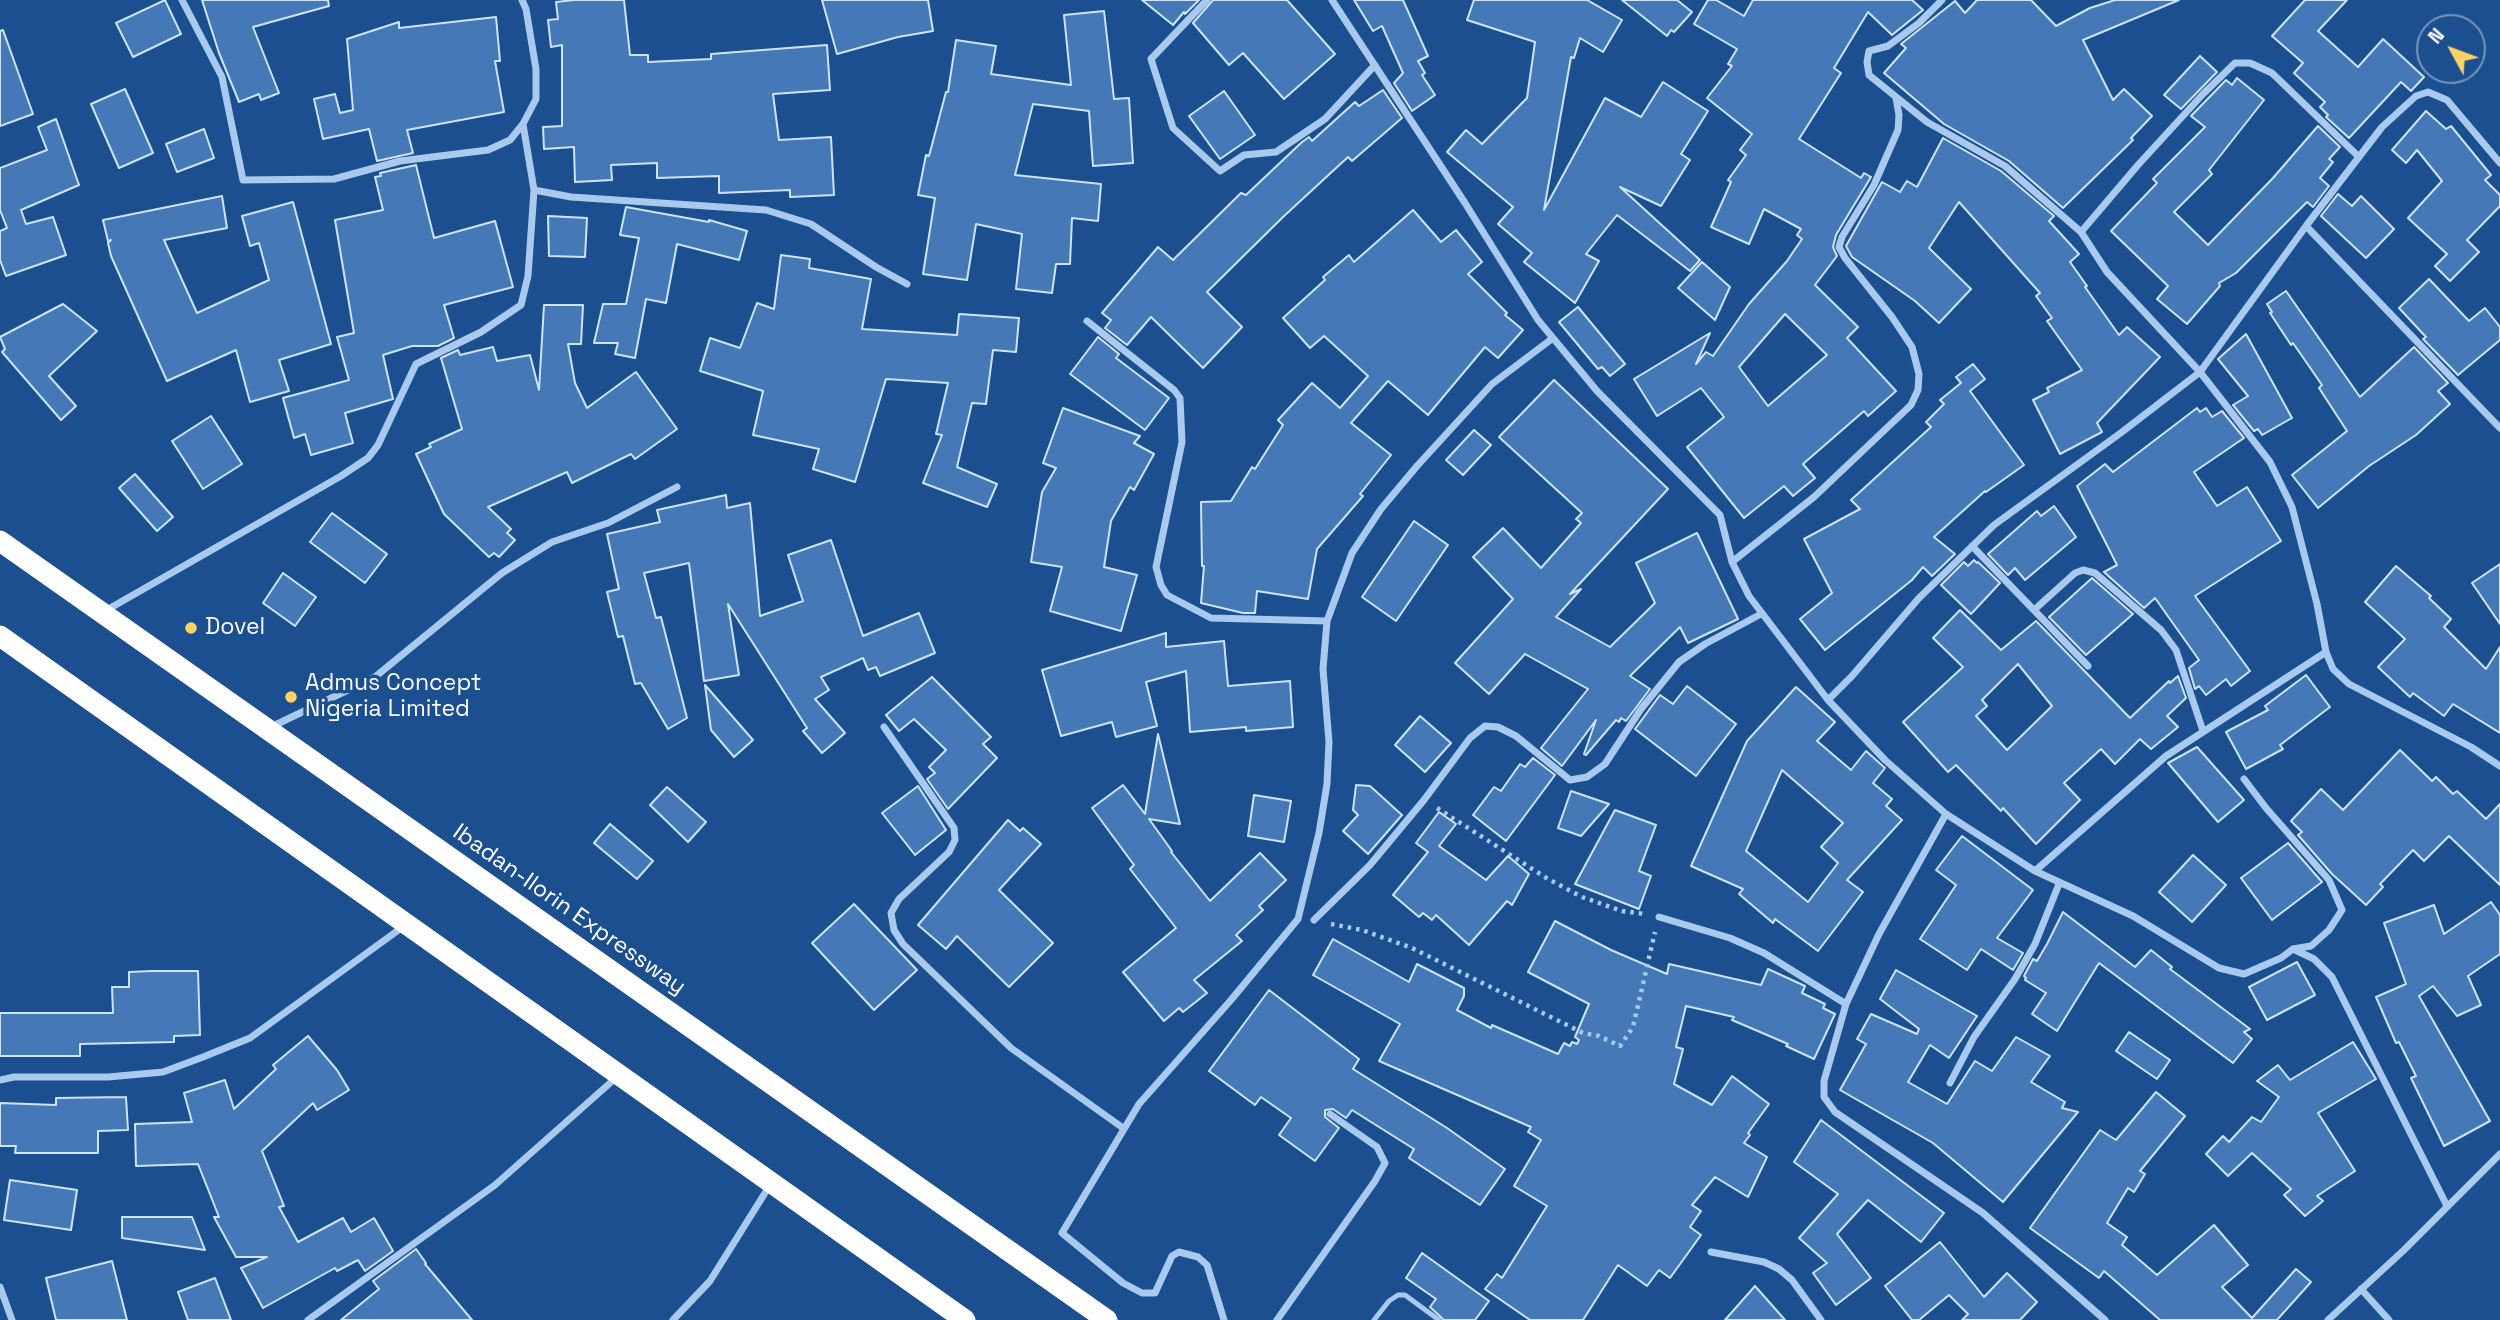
<!DOCTYPE html>
<html>
<head>
<meta charset="utf-8">
<style>
  body { margin:0 }
  #map { position:relative; width:2500px; height:1320px; overflow:hidden; background:#1b4f8f; font-family:"Space Grotesk",sans-serif }
  canvas { display:block }
  .north { position:absolute; left:2416px; top:14px; width:70px; height:70px; box-sizing:border-box; background:#1b4f8f; border:2px solid #7695bc; border-radius:50%; rotate:311deg; font-size:19px; font-weight:700; line-height:28px; text-align:center; color:#fff }
  .north::after { content:''; display:block; margin:auto; width:24px; height:32px; background:#ffd166; clip-path:polygon(50% 0,100% 100%,50% 72%,0 100%) }
</style>
</head>
<body>
<div id="map">
<canvas width="2500" height="1320"></canvas>
<div class="north">N</div>
</div>
<script>
const ctx = document.querySelector('canvas').getContext('2d');
ctx.lineJoin = 'round';
function paint(path, color) { ctx.fillStyle = color; ctx.fill(path, 'evenodd'); }
const shape = rows => new Path2D(rows.map(r => 'M' + r).join(''));
function strokePath(path, color, width, dash) { ctx.strokeStyle = color; ctx.lineWidth = width; ctx.lineCap = dash ? 'butt' : 'round'; ctx.setLineDash(dash || []); ctx.stroke(path); }
function write(font, color, halo, rows, align = 'center') {
  ctx.font = font + ' "Space Grotesk",sans-serif'; ctx.lineWidth = 7; ctx.setLineDash([]); ctx.textBaseline = 'middle'; ctx.strokeStyle = halo; ctx.fillStyle = color; for (const [text, x, y, turn = 0] of rows) {
    ctx.save(); ctx.translate(x, y); ctx.rotate((+turn || 0) * Math.PI / 180); ctx.textAlign = isNaN(turn) ? turn : align; if (halo) ctx.strokeText(text, 0, 0); ctx.fillText(text, 0, 0); ctx.restore();
  }
}
const building = shape([
  [165,0,181,34,133,57,116,23,165,0],
  [202,0,328,0,329,6,253,27,279,93,261,100,259,94,239,102,219,53,202,0],
  [574,0,624,0,630,55,648,55,648,62,711,59,711,54,827,45,830,90,773,94,779,140,831,137,834,195,790,197,790,190,719,193,719,176,657,178,657,163,611,165,612,180,575,182,574,147,544,149,543,127,562,126,562,45,551,47,548,20,558,19,556,2,574,0],
  [822,0,928,0,933,31,898,37,837,54,822,0],
  [1142,0,1199,0,1185,14,1184,12,1173,25,1142,0],
  [1213,0,1287,0,1335,54,1284,99,1243,53,1229,65,1193,23,1213,0],
  [1354,0,1403,0,1428,56,1418,61,1425,73,1422,75,1435,95,1412,111,1394,83,1403,73,1382,26,1373,31,1354,0],
  [1474,0,1587,0,1622,20,1603,52,1580,38,1574,58,1571,57,1544,210,1605,98,1641,117,1663,82,1708,111,1681,154,1690,160,1661,206,1620,187,1700,260,1690,271,1617,215,1586,254,1599,261,1575,303,1524,262,1532,253,1498,224,1513,207,1447,152,1466,130,1482,144,1527,98,1535,42,1467,20,1474,0],
  [1622,0,1677,0,1692,12,1674,32,1671,30,1667,36,1622,0],
  [1708,0,1716,0,1744,16,1753,0,1912,0,1923,10,1892,35,1868,12,1834,68,1841,73,1799,139,1861,178,1864,173,1871,177,1836,235,1833,247,1837,256,1815,285,1858,327,1847,338,1896,391,1868,416,1864,411,1803,464,1815,478,1793,496,1784,486,1744,518,1687,447,1724,417,1701,388,1657,416,1634,379,1710,333,1696,364,1706,352,1713,356,1749,304,1787,261,1802,239,1797,235,1801,229,1764,209,1749,244,1711,227,1731,182,1728,180,1746,155,1740,150,1752,134,1707,98,1732,66,1728,64,1737,49,1694,24,1708,0],
  [1785,314,1827,355,1768,406,1739,367,1785,314],
  [1977,0,2031,0,2056,26,2090,8,2115,0,2179,0,2083,40,2113,100,2124,89,2152,116,2131,138,2133,140,2063,208,2009,161,1944,124,1884,73,1906,48,1901,44,1955,1,1965,13,1977,0],
  [2305,0,2347,0,2318,31,2358,67,2383,39,2424,77,2411,91,2401,82,2349,138,2326,117,2328,115,2320,107,2325,102,2294,73,2303,63,2272,36,2305,0],
  [1104,11,1114,99,1129,98,1133,163,1093,166,1089,111,1033,104,1015,175,1101,184,1098,221,1072,218,1070,264,1056,264,1052,293,1016,289,1022,234,976,224,967,280,923,274,935,198,918,195,926,155,929,156,946,92,948,92,956,40,996,46,991,74,1071,85,1064,15,1104,11],
  [496,17,500,61,495,61,504,112,407,130,413,153,377,161,369,129,323,139,314,99,335,94,340,113,353,110,347,39,399,22,399,28,496,17],
  [3,30,33,114,0,126,0,31,3,30],
  [2200,56,2217,72,2181,109,2164,95,2200,56],
  [2237,78,2264,100,2209,170,2212,174,2174,212,2208,245,2273,178,2318,126,2340,147,2329,159,2333,162,2320,178,2329,186,2313,207,2307,202,2236,273,2219,283,2220,286,2187,324,2157,299,2168,286,2111,231,2157,183,2153,179,2205,127,2191,116,2226,80,2232,85,2237,78],
  [125,89,153,153,119,168,91,104,125,89],
  [1383,90,1402,118,1352,161,1348,157,1283,217,1207,292,1242,327,1203,368,1151,317,1127,345,1105,328,1111,320,1102,313,1158,247,1173,260,1241,193,1246,195,1302,142,1309,137,1312,141,1355,102,1359,106,1383,90],
  [1224,91,1255,135,1220,159,1189,116,1224,91],
  [2426,111,2446,129,2451,126,2491,175,2485,180,2500,195,2500,206,2467,240,2479,252,2450,281,2435,266,2447,254,2408,218,2442,181,2417,150,2406,163,2392,150,2426,111],
  [56,119,79,185,21,210,26,224,53,217,66,255,6,276,0,260,0,231,7,228,0,210,0,168,47,150,38,127,56,119],
  [204,129,214,158,177,172,166,144,204,129],
  [1943,138,2001,171,2054,216,2049,221,2079,254,2070,262,2087,286,2085,287,2119,335,2127,327,2160,357,2097,423,2102,432,2060,454,2033,400,2049,392,2047,388,2082,370,2047,321,2052,318,2036,296,2040,293,1959,202,1929,248,1971,289,1939,323,1915,301,1852,257,1846,246,1882,182,1900,192,1907,181,1917,187,1943,138],
  [416,165,434,238,495,221,513,287,444,305,454,338,438,346,412,346,383,355,393,399,345,413,353,443,311,455,305,434,294,438,283,398,349,380,337,337,354,333,335,220,383,210,375,177,381,176,380,173,416,165],
  [2338,194,2352,206,2361,196,2394,229,2366,258,2321,216,2338,194],
  [222,196,227,228,164,240,197,313,269,280,259,243,250,246,242,216,293,202,331,344,279,360,289,391,250,402,236,350,167,381,111,256,108,243,111,240,108,241,103,220,222,196],
  [626,207,709,222,709,220,747,231,739,260,677,244,666,303,646,299,635,358,615,354,618,343,594,343,603,304,626,304,639,238,620,235,626,207],
  [1413,210,1441,242,1456,230,1482,262,1468,274,1507,313,1505,315,1523,330,1498,358,1485,347,1428,415,1388,381,1351,423,1391,455,1360,494,1363,496,1317,549,1308,599,1257,591,1255,613,1243,613,1201,603,1204,566,1202,566,1201,502,1231,501,1252,467,1255,469,1283,425,1278,420,1312,383,1340,408,1368,376,1324,336,1310,348,1283,318,1325,280,1323,277,1349,255,1354,262,1413,210],
  [548,216,587,218,585,257,549,256,548,216],
  [781,255,810,259,809,268,871,279,862,329,957,335,959,314,1019,318,1016,352,993,350,986,404,972,403,957,467,997,484,987,507,923,483,942,435,936,434,948,383,886,379,855,482,813,469,819,449,753,435,763,391,700,371,710,338,740,348,757,303,774,309,781,255],
  [1702,262,1730,287,1715,320,1678,288,1702,262],
  [2429,279,2469,321,2485,308,2500,327,2500,340,2458,375,2423,339,2426,337,2399,308,2429,279],
  [2286,291,2360,397,2414,347,2448,383,2438,391,2450,404,2416,435,2369,466,2318,508,2292,475,2347,431,2319,388,2322,385,2293,343,2291,345,2270,313,2272,312,2267,304,2286,291],
  [63,304,97,331,49,376,76,406,61,420,2,352,5,349,0,337,63,304],
  [544,305,583,305,581,344,568,344,575,383,587,408,636,372,677,429,635,459,631,454,572,483,567,472,488,507,511,529,507,533,515,540,499,557,494,553,489,557,444,514,416,454,431,447,429,444,462,429,441,358,458,350,460,355,493,347,497,361,530,355,539,390,544,305],
  [1578,307,1625,364,1610,376,1602,367,1598,369,1559,322,1578,307],
  [2246,334,2292,418,2262,435,2258,429,2254,431,2233,405,2248,396,2218,359,2246,334],
  [1098,337,1119,354,1116,358,1169,398,1145,430,1070,374,1098,337],
  [1973,364,1985,379,1970,391,2024,465,1986,492,1985,491,1934,537,1955,554,1932,576,1923,567,1912,580,1825,650,1800,619,1832,593,1804,539,1860,509,1851,500,1931,427,1926,422,1944,404,1940,400,1961,383,1956,377,1973,364],
  [1554,380,1668,489,1570,594,1581,589,1556,617,1610,647,1655,603,1636,563,1697,533,1738,619,1688,643,1680,627,1630,676,1650,689,1626,721,1621,718,1619,722,1616,720,1586,755,1584,754,1596,720,1562,766,1541,748,1588,689,1525,654,1489,694,1455,663,1513,599,1473,557,1503,528,1541,568,1581,523,1576,519,1582,513,1499,437,1554,380],
  [1063,408,1140,436,1134,443,1154,454,1134,490,1130,487,1111,521,1104,567,1137,575,1121,631,1050,611,1062,567,1031,562,1042,492,1056,468,1043,463,1063,408],
  [2197,408,2200,412,2206,408,2212,417,2222,411,2244,438,2194,472,2217,506,2247,487,2281,541,2195,596,2250,671,2231,686,2226,679,2206,695,2199,686,2195,689,2189,668,2199,660,2155,598,2144,608,2104,572,2117,565,2077,486,2105,464,2113,472,2197,408],
  [211,416,242,464,203,489,172,441,211,416],
  [1474,430,1491,445,1463,475,1446,460,1474,430],
  [135,474,173,517,157,531,119,488,135,474],
  [726,495,727,508,750,503,760,616,803,601,788,555,831,540,863,636,919,613,935,653,880,676,876,667,868,670,863,658,821,677,829,690,815,699,845,733,822,753,803,731,807,728,728,604,739,675,704,681,689,563,644,573,656,618,661,617,687,718,668,729,641,683,635,684,623,636,618,637,607,592,619,589,607,534,660,522,657,510,726,495],
  [2054,506,2076,537,2025,580,2015,568,2008,575,1988,554,2037,511,2041,516,2054,506],
  [332,513,387,554,365,583,310,542,332,513],
  [1414,521,1448,545,1396,621,1362,597,1414,521],
  [1974,560,1977,563,1978,562,2000,583,1971,614,1941,585,1964,562,1968,566,1974,560],
  [2500,564,2500,624,2472,583,2500,564],
  [2396,566,2431,596,2429,598,2451,619,2444,627,2486,669,2500,647,2500,733,2453,704,2444,716,2413,693,2410,697,2378,667,2405,639,2365,602,2396,566],
  [283,573,316,597,295,626,263,603,283,573],
  [2092,578,2133,614,2086,655,2049,617,2092,578],
  [1960,610,2001,650,2036,621,2130,718,2169,681,2170,683,2178,676,2186,698,2167,716,2178,727,2151,749,2140,739,2115,764,2101,749,2064,783,2080,800,2036,844,2003,808,2001,811,1956,765,1948,772,1903,722,1963,667,1933,638,1960,610],
  [2018,664,2052,706,2007,750,1976,716,1987,706,1982,700,2018,664],
  [1166,633,1166,647,1224,641,1228,686,1290,681,1293,727,1246,731,1246,727,1190,732,1186,671,1146,682,1157,726,1116,737,1112,722,1061,736,1042,670,1166,633],
  [2306,675,2330,707,2280,745,2283,749,2246,769,2226,732,2268,710,2265,706,2306,675],
  [932,677,991,737,983,744,997,758,948,809,927,779,935,773,929,767,946,750,914,719,899,731,886,715,932,677],
  [705,685,753,740,734,757,711,730,705,685],
  [1687,686,1736,724,1696,776,1635,729,1660,695,1673,704,1687,686],
  [1796,687,1835,722,1817,741,1851,770,1866,751,1885,768,1873,783,1892,799,1886,806,1902,820,1847,880,1863,892,1818,951,1775,919,1773,923,1739,894,1743,889,1691,866,1747,741,1796,687],
  [1782,770,1843,823,1821,847,1838,863,1808,902,1746,851,1782,770],
  [1420,716,1451,743,1425,772,1395,745,1420,716],
  [1158,734,1180,824,1149,819,1172,851,1171,852,1210,901,1260,853,1286,880,1259,906,1263,910,1236,935,1242,941,1194,980,1207,993,1183,1012,1179,1008,1164,1021,1123,972,1176,928,1130,869,1134,865,1092,808,1123,785,1145,814,1158,734],
  [2197,747,2244,800,2218,822,2168,763,2197,747],
  [2400,750,2432,781,2436,777,2453,794,2457,791,2486,819,2500,804,2500,885,2449,836,2424,861,2413,850,2380,884,2383,887,2366,905,2332,874,2298,835,2302,832,2291,821,2321,789,2343,810,2400,750],
  [1533,758,1555,775,1506,841,1473,815,1494,787,1501,791,1520,764,1525,767,1533,758],
  [1356,785,1370,786,1402,815,1368,854,1343,831,1358,815,1353,810,1356,785],
  [918,786,946,830,915,855,882,813,918,786],
  [667,787,706,822,688,842,650,805,667,787],
  [1571,791,1609,804,1581,836,1558,828,1571,791],
  [1254,795,1291,801,1284,842,1248,836,1254,795],
  [1615,810,1656,825,1639,871,1651,876,1639,909,1575,884,1615,810],
  [1439,812,1456,824,1439,846,1486,880,1508,856,1529,874,1512,905,1507,901,1469,945,1436,915,1432,920,1423,913,1419,917,1393,895,1428,852,1416,843,1439,812],
  [1008,820,1020,831,1023,828,1041,844,999,890,1053,943,1009,987,957,936,946,949,918,925,1008,820],
  [610,824,653,861,637,879,594,843,610,824],
  [1962,836,2033,890,1997,938,2023,953,2013,970,1981,949,1967,970,1920,939,1956,885,1936,870,1962,836],
  [2288,843,2322,882,2272,920,2241,878,2288,843],
  [2193,855,2226,885,2192,922,2159,892,2193,855],
  [2491,902,2500,915,2500,954,2468,976,2481,1005,2457,1016,2433,986,2419,996,2490,1121,2444,1146,2411,1078,2416,1076,2399,1042,2396,1043,2376,997,2406,984,2384,923,2434,905,2444,934,2491,902],
  [854,904,917,970,874,1010,812,943,854,904],
  [2063,912,2135,967,2151,950,2172,967,2170,969,2250,1029,2244,1032,2252,1039,2233,1063,2099,963,2057,1031,2032,1014,2046,993,2025,980,2026,978,2024,976,2033,959,2037,961,2047,944,2063,912],
  [1555,921,1611,950,1667,974,1669,964,1761,985,1768,969,1805,986,1802,993,1825,1004,1823,1008,1835,1014,1814,1059,1786,1046,1788,1044,1732,1020,1734,1017,1686,1006,1676,1047,1683,1049,1674,1084,1712,1105,1732,1076,1769,1104,1748,1133,1750,1135,1744,1143,1767,1157,1748,1197,1715,1177,1692,1205,1701,1211,1690,1227,1701,1235,1670,1278,1659,1270,1647,1286,1618,1265,1583,1320,1530,1320,1485,1289,1497,1274,1502,1278,1547,1206,1514,1186,1541,1140,1528,1132,1531,1127,1379,1061,1400,1024,1313,975,1333,939,1409,982,1417,964,1464,988,1464,996,1457,1010,1491,1028,1492,1025,1558,1054,1564,1043,1570,1046,1572,1042,1577,1044,1579,1040,1575,1037,1589,1004,1528,972,1555,921],
  [2297,962,2315,995,2267,1020,2249,987,2297,962],
  [1896,970,1977,1016,1949,1058,1930,1045,1908,1082,1947,1104,1975,1061,1992,1071,2016,1037,2050,1056,2031,1082,2065,1102,2062,1108,2078,1112,2003,1202,1933,1143,1840,1090,1866,1044,1857,1039,1871,1014,1917,1034,1919,1029,1880,999,1896,970],
  [152,971,198,971,200,1035,174,1036,174,1042,80,1044,80,1056,0,1056,0,1013,113,1013,112,987,129,987,129,972,152,971],
  [1269,990,1359,1059,1353,1069,1447,1128,1505,1169,1480,1205,1409,1158,1414,1149,1352,1110,1346,1118,1333,1109,1325,1110,1325,1117,1339,1128,1315,1161,1279,1135,1291,1118,1261,1097,1255,1105,1209,1071,1269,990],
  [2129,1032,2170,1060,2157,1079,2116,1051,2129,1032],
  [308,1036,337,1070,349,1090,317,1110,313,1103,262,1151,284,1206,279,1207,298,1242,343,1218,351,1232,374,1218,393,1251,365,1271,358,1260,337,1271,335,1268,263,1308,241,1268,267,1257,236,1257,214,1217,219,1217,198,1164,136,1166,135,1124,192,1122,184,1093,225,1080,234,1109,276,1069,273,1065,308,1036],
  [2353,1042,2376,1079,2318,1113,2355,1171,2317,1196,2323,1201,2305,1216,2284,1195,2291,1189,2252,1153,2228,1176,2206,1154,2223,1136,2229,1142,2252,1117,2261,1122,2279,1097,2257,1081,2278,1065,2290,1080,2353,1042],
  [2156,1092,2185,1116,2140,1171,2145,1174,2134,1192,2128,1188,2107,1223,2127,1237,2122,1245,2157,1275,2214,1225,2248,1265,2222,1287,2252,1318,2296,1269,2311,1282,2277,1320,2160,1320,2104,1271,2099,1278,2030,1228,2100,1130,2116,1140,2156,1092],
  [126,1097,128,1130,98,1131,98,1153,15,1153,16,1146,0,1146,0,1103,56,1105,56,1098,126,1097],
  [1821,1120,1944,1213,1921,1242,1868,1200,1837,1234,1871,1278,1836,1305,1813,1273,1827,1263,1799,1238,1838,1194,1794,1162,1821,1120],
  [10,1180,77,1190,71,1230,4,1220,10,1180],
  [122,1217,192,1217,205,1250,122,1238,122,1217],
  [1940,1242,1984,1297,2007,1273,2037,1302,2020,1320,1962,1320,1968,1314,1949,1295,1919,1320,1912,1320,1885,1286,1940,1242],
  [416,1249,426,1263,425,1264,472,1320,341,1320,379,1289,373,1281,416,1249],
  [1422,1253,1489,1301,1475,1320,1444,1320,1430,1307,1436,1299,1406,1278,1422,1253],
  [112,1261,127,1320,56,1320,46,1278,112,1261],
  [215,1278,231,1320,188,1320,178,1292,215,1278],
  [1755,1286,1785,1320,1725,1320,1755,1286]
]);
const path = shape([
  [1437,808,1548,879,1582,897,1622,911,1645,914],
  [1331,924,1362,930,1412,948,1583,1033,1599,1036,1620,1046,1633,1027,1655,932]
]);
const lane = shape([
  [1374,1320,1389,1301,1398,1295,1405,1295,1439,1320]
]);
const street = shape([
  [182,0,222,77,243,180,334,179,400,161,488,150,510,140,523,124,536,99,536,69,526,9,522,0],
  [1207,0,1151,59,1173,128,1220,171,1244,155,1276,152,1325,119,1375,65],
  [1332,0,1465,203,1538,320,1597,391,1720,515,1732,562,1749,596,1828,700,1885,760,1946,814,2035,871,2133,916,2219,968,2244,974,2281,958,2293,949,2311,946,2329,930,2342,910,2329,880,2266,808,2244,779],
  [2500,163,2447,100,2428,92,2416,96,2382,127,2306,226,2200,372,2270,462,2292,507,2317,604,2326,652,2333,669,2349,684,2471,747,2500,766],
  [534,190,571,197,766,210,811,224,876,267,907,284],
  [2306,226,2500,428],
  [2081,232,2138,165,2203,94,2235,63,2250,63,2272,73,2359,157],
  [1087,321,1174,390,1180,398,1182,442,1156,567,1161,585,1167,595,1211,618,1327,621],
  [1972,546,2088,666],
  [1732,562,1814,497,1911,405,1918,390,1919,374,1912,347,1892,317,1845,258,1839,247,1842,237,1874,185,1898,130,1899,115,1896,98],
  [2034,610,2075,573,2083,570,2095,573,2161,630,2176,650,2203,731],
  [105,611,341,476,368,458,378,445,416,364,481,332,521,305,528,276,534,190,523,124],
  [1828,700,1852,676,1919,598,1994,525,2122,432,2200,372,2107,272,2081,232,2005,166,1927,122,1869,75,1867,62,1869,51,1888,46,1919,23,1942,0],
  [271,727,375,677,502,573,552,542,608,523,677,487],
  [884,727,954,828,955,840,949,852,899,899,891,913,894,930,903,944,1011,1048,1123,1128],
  [1946,814,1879,934,1846,1004,1824,1081,1824,1097,1835,1112,1983,1213,2105,1320],
  [2035,871,2166,756,2326,652],
  [1659,917,1730,938,1764,953,1846,1004],
  [1314,920,1370,865,1424,800,1470,738,1485,726,1498,727,1516,736,1570,780,1587,777,1605,764,1641,709,1679,662,1705,644,1761,614],
  [2293,949,2314,959,2332,977,2447,1206],
  [0,1080,14,1077,108,1077,163,1072,203,1057,250,1038,404,926],
  [1950,1083,1974,1037,2015,979,2035,944,2059,884],
  [1711,1252,1764,1262,1779,1269,1792,1280,1821,1320],
  [0,1287,12,1320],
  [2361,1289,2389,1320],
  [308,1320,495,1185,618,1076],
  [673,1320,710,1281,770,1185],
  [1224,1320,1207,1265,1198,1257,1179,1252,1172,1256,1155,1293,1142,1293,1123,1283,1062,1233,1139,1104,1231,1000,1298,919,1319,833,1327,784,1329,742,1323,669,1327,621,1352,553,1381,509,1417,466,1492,384,1553,338],
  [1277,1320,1375,1181,1385,1163,1377,1147,1330,1114],
  [2328,1320,2404,1250,2500,1154]
]);
const highway = shape([
  [0,541,1107,1320],
  [0,636,965,1320]
]);
const markers = [
  [191,628,7,"#ffd166"],
  [291,697,7,"#ffd166"]
];
const poiNames = [
  ["Dovel",205,628],
  ["Admus Concept",305,684],
  ["Nigeria Limited",305,710]
];
const streetNames = [
  ["Ibadan-Ilorin Expressway",569,910,35]
];
paint(building, '#4478b7');
strokePath(building, '#cfe3fa', 2);
strokePath(path, '#a9c9ee', 4.5, [3.5, 5]);
strokePath(lane, '#a9c9ee', 5);
strokePath(street, '#a9c9ee', 7);
strokePath(highway, '#fff', 21);
for (const [x, y, r, color] of markers) { const dot = new Path2D(); dot.arc(x, y, r, 0, 2 * Math.PI); ctx.fillStyle = color; ctx.fill(dot); strokePath(dot, '#1b4f8f', 2.5); }
write('23px', '#fff', '#1b4f8f', poiNames, 'left');
write('23px', '#fff', '#1b4f8f', streetNames);
</script>
</body>
</html>
